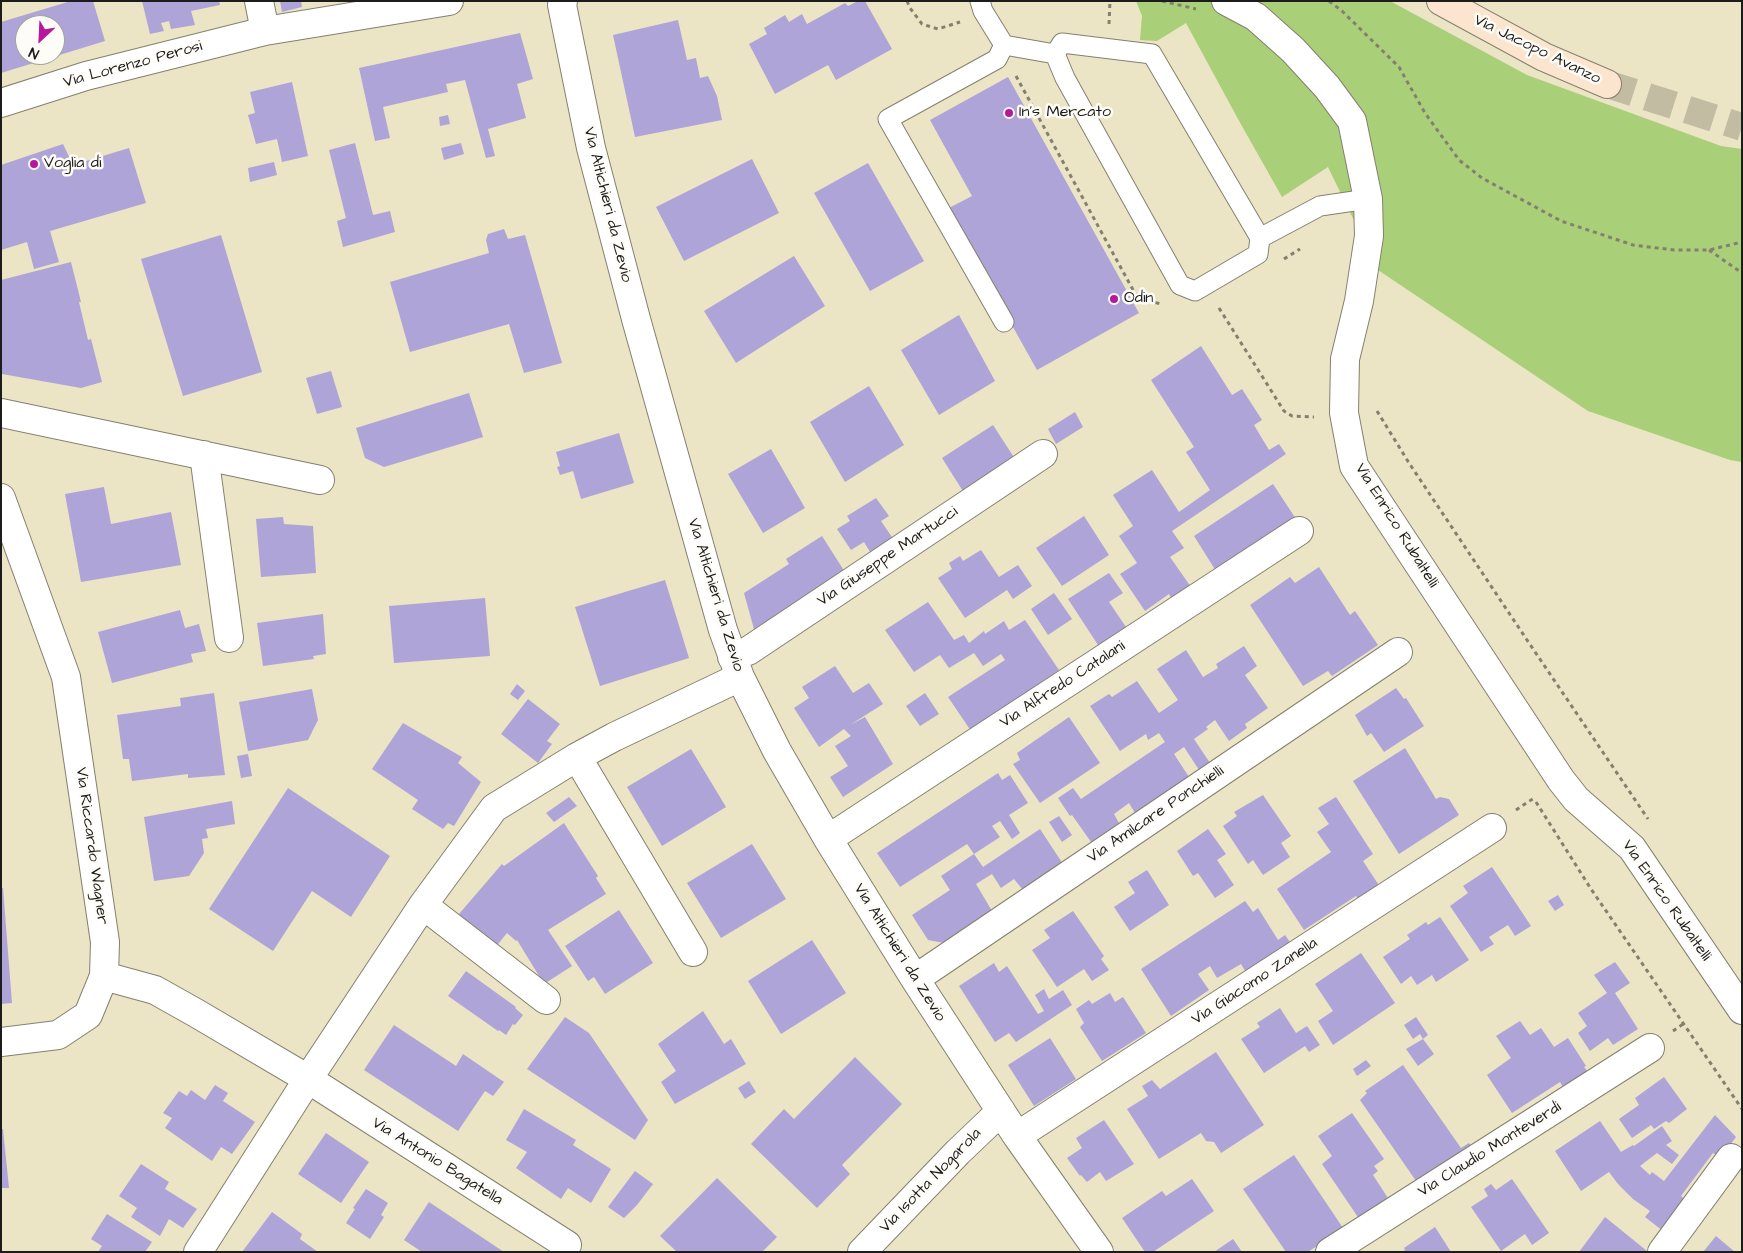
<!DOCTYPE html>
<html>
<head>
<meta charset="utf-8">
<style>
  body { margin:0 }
  #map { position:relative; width:1743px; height:1253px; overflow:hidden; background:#ebe4c5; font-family:"Architects Daughter",sans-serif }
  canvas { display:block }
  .frame { position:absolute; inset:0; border:2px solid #1c1c1c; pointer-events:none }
  .north { position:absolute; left:15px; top:15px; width:50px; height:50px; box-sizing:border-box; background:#fdfcf7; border:1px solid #a3a29f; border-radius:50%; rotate:205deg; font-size:14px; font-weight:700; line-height:20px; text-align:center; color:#1c1c1c }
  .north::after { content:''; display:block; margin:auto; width:18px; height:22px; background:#b5179e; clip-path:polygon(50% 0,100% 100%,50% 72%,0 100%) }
</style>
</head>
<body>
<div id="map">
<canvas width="1743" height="1253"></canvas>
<div class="frame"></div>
<div class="north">N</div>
</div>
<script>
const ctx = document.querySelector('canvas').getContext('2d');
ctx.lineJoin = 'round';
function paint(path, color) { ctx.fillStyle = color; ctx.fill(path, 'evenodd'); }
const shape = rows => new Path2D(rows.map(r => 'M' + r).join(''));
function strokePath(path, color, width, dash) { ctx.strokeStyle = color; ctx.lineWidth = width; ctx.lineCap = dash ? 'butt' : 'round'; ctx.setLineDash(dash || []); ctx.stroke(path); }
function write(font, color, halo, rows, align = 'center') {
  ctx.font = font + ' "Architects Daughter",sans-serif'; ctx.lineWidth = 5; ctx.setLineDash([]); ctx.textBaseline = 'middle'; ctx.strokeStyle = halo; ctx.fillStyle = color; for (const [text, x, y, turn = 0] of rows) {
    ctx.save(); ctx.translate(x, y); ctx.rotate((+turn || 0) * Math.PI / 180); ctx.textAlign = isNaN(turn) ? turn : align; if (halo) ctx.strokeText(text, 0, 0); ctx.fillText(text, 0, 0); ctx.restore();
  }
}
const green = shape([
  [1136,1,1390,1,1527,75,1721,146,1742,149,1742,462,1730,460,1588,411,1378,270,1328,167,1282,197,1238,119,1186,23,1157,41,1140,40,1142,16]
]);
const building = shape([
  [71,1,93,1,105,41,1,73,1,22],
  [25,25,55,25,55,55,25,55],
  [142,1,219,1,220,5,191,11,195,25,171,29,169,21,161,23,164,31,150,34],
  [280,1,301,1,302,7,282,12],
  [858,1,865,1,892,49,836,80,828,65,775,94,749,44,767,34,764,28,785,15,789,22,802,14,807,24,845,3,848,6],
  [678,20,687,60,696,58,700,78,708,76,717,96,722,120,635,137,613,35],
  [520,33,533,79,517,84,526,118,488,129,495,156,486,158,465,80,446,84,448,92,383,107,390,138,375,141,359,68],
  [1008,77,1139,313,1037,370,947,209,972,196,930,120],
  [292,82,308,156,282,162,277,139,256,144,248,115,255,113,250,92],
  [448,115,450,124,440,126,439,117],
  [355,143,373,215,390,211,395,232,343,247,337,221,346,218,329,150],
  [461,143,464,154,444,160,441,148],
  [63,144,73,165,129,148,146,203,50,231,59,262,34,269,27,242,1,250,1,165],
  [752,159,779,213,684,261,656,207],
  [274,162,277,175,250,182,248,168],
  [868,163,924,261,870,291,814,193],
  [504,229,508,239,525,235,562,363,524,373,509,324,410,352,390,282,489,253,486,240,488,234],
  [221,235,262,372,183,396,141,259],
  [794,256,825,306,736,363,704,311],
  [71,262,81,302,79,302,88,340,91,339,102,382,81,388,2,374,1,280],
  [959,315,995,381,939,415,901,350],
  [1201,346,1232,395,1242,389,1262,420,1254,425,1269,450,1279,444,1286,454,1172,531,1184,548,1170,557,1191,587,1172,600,1169,594,1145,611,1120,574,1137,563,1119,536,1133,526,1113,495,1152,470,1179,512,1210,490,1186,452,1194,447,1151,380],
  [331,371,342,407,317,414,306,378],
  [869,386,904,445,845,482,810,422],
  [469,393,483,437,384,467,365,458,356,428],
  [1075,412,1083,427,1056,444,1048,429],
  [993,425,1017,462,966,496,942,458],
  [619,433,634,483,581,499,573,471,560,475,557,467,560,466,556,452],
  [771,449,805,508,763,533,728,474],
  [1273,484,1296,519,1216,571,1194,536],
  [104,487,111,524,171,512,181,565,81,582,65,494],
  [876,498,889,516,881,521,898,546,875,560,864,542,851,550,837,529,850,521,847,516],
  [1084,516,1109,555,1062,586,1036,548],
  [283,517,284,524,313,526,316,573,261,577,256,519],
  [822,536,850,580,757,640,744,593,789,564,786,559],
  [981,550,999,577,1018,565,1032,586,1013,599,1007,590,965,618,938,578,952,569,949,563,960,556,963,561],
  [1319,567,1350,615,1355,611,1378,645,1332,676,1328,671,1303,686,1250,605,1290,577,1295,583],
  [1109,573,1123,593,1109,602,1126,627,1098,645,1068,599],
  [665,580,689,658,600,686,575,607],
  [1054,593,1072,619,1048,635,1031,609],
  [485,598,490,656,394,663,389,606],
  [928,602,954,640,964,635,969,643,984,631,985,634,1004,621,1009,630,1025,620,1059,670,971,731,948,697,1005,660,1001,654,983,666,974,653,949,668,940,655,914,672,885,630],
  [180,610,185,628,199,624,206,651,191,654,193,662,112,683,98,632],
  [323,614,326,654,313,656,314,659,263,666,257,623],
  [1244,646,1257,666,1245,675,1268,708,1245,724,1247,728,1229,741,1215,720,1206,727,1208,729,1194,739,1212,766,1201,773,1184,747,1174,754,1189,777,1135,813,1129,803,1114,814,1119,823,1091,842,1072,815,1070,816,1058,798,1073,788,1081,799,1165,742,1159,733,1148,740,1146,734,1120,751,1090,706,1109,694,1112,697,1137,681,1159,713,1178,700,1157,669,1186,650,1203,677,1218,668,1216,664],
  [835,666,853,693,869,683,883,704,850,725,865,717,893,764,843,797,830,777,848,766,835,746,851,736,844,729,819,747,794,708,809,698,802,687],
  [517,684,525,691,518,700,510,694],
  [1396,688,1404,699,1406,698,1424,726,1384,752,1371,733,1367,736,1355,715],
  [312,689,318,720,308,740,248,751,239,702],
  [214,693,225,775,188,778,188,774,132,781,129,759,123,759,117,715,181,706,180,698],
  [925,693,939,714,920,726,906,706],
  [528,699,560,724,547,741,552,744,538,763,501,734],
  [1069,717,1100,763,1040,803,1013,764,1020,760,1017,753],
  [403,723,462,757,458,763,481,782,454,826,448,823,443,829,412,809,418,800,372,769],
  [1405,748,1436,799,1440,797,1449,799,1459,815,1399,854,1353,781],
  [691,749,726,807,662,846,627,787],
  [248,754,252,776,241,778,237,756],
  [998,773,1002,780,1010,775,1028,803,1009,815,1020,833,1012,839,1000,821,992,826,1000,837,974,854,983,867,1040,829,1063,864,1023,890,1014,879,1001,888,992,874,976,884,992,911,944,943,928,940,912,915,950,890,941,876,974,854,967,844,900,887,877,853],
  [288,788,390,856,351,917,312,891,273,951,209,909],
  [1263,795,1291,836,1281,843,1290,857,1263,875,1253,860,1248,864,1223,826,1237,816,1234,812],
  [569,797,577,806,554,822,546,813],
  [1336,797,1373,854,1363,861,1382,890,1361,904,1356,896,1304,930,1277,889,1331,852,1317,832,1329,824,1318,808],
  [232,801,235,824,206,829,208,838,202,839,204,853,189,876,154,881,144,817],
  [1059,816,1072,835,1062,842,1049,822],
  [564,823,598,876,596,878,606,894,548,930,572,966,544,984,517,940,516,941,507,933,495,948,459,914,502,864,504,866],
  [1208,829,1226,854,1217,860,1234,885,1215,898,1198,873,1193,876,1177,851],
  [752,844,786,899,721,938,687,883],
  [1492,867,1531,926,1515,936,1508,925,1489,937,1494,944,1481,952,1450,906,1468,893,1463,886],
  [1147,870,1169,905,1130,931,1114,907,1135,893,1128,882],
  [1,888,3,888,12,1003,1,1004],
  [1558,895,1564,905,1555,911,1548,901],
  [1245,901,1253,912,1258,908,1278,940,1285,935,1292,945,1247,974,1241,964,1217,978,1210,966,1198,974,1209,990,1171,1016,1141,969],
  [619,910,653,963,605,994,594,977,588,981,565,946],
  [1073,911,1104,956,1101,959,1109,970,1092,981,1084,969,1057,987,1032,950,1050,938,1044,930],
  [1440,917,1469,960,1436,982,1432,975,1417,985,1411,976,1401,984,1383,957,1410,939,1407,935,1426,922,1428,925],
  [812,940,846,993,781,1034,748,981],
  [1361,953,1395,1003,1333,1045,1318,1021,1333,1011,1315,984],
  [1615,962,1630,983,1615,993,1638,1029,1613,1045,1608,1038,1590,1051,1578,1033,1587,1026,1578,1013,1607,993,1594,975],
  [994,963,999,972,1007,966,1038,1014,1044,1011,1035,995,1044,989,1049,999,1063,990,1072,1005,1016,1042,1009,1033,995,1042,959,986],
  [466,971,516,1007,515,1008,523,1015,515,1025,513,1024,506,1035,499,1030,498,1031,448,996],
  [1110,993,1115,1002,1123,997,1146,1033,1102,1061,1080,1027,1084,1023,1076,1009,1089,1000,1092,1004],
  [1280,1008,1296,1033,1307,1026,1320,1045,1309,1052,1305,1046,1264,1073,1241,1039,1260,1027,1257,1023],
  [703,1011,724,1044,731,1039,746,1064,675,1104,661,1082,676,1071,658,1044],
  [565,1017,589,1033,648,1120,635,1140,527,1069],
  [1416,1017,1428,1035,1423,1039,1434,1054,1418,1066,1406,1049,1423,1039,1420,1034,1413,1039,1404,1025],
  [1520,1021,1530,1035,1541,1028,1554,1047,1568,1038,1586,1066,1584,1067,1589,1073,1564,1089,1560,1082,1512,1113,1487,1075,1511,1058,1496,1036],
  [394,1025,456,1066,463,1054,504,1082,493,1096,485,1091,458,1131,364,1070],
  [1050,1038,1076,1079,1034,1106,1008,1065],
  [1216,1052,1264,1125,1221,1153,1214,1142,1206,1141,1201,1133,1159,1159,1127,1109,1148,1096,1142,1086,1152,1080,1160,1089],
  [855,1057,902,1104,842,1165,850,1174,817,1208,751,1144,784,1109,794,1119],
  [1366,1060,1371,1066,1357,1076,1353,1069],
  [1403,1065,1461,1148,1469,1143,1477,1155,1423,1191,1360,1100,1367,1093,1365,1091],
  [1664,1077,1687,1109,1669,1123,1666,1121,1654,1129,1651,1125,1632,1138,1619,1119,1639,1105,1635,1098],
  [749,1081,756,1092,745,1099,738,1088],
  [215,1085,228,1093,223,1101,255,1122,232,1154,221,1147,212,1161,165,1128,172,1118,163,1113,179,1091,187,1096,191,1090,205,1100],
  [524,1109,576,1140,573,1145,611,1169,591,1203,568,1188,561,1199,516,1168,527,1152,506,1140],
  [1352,1113,1384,1159,1374,1166,1378,1171,1373,1175,1395,1209,1366,1229,1322,1164,1332,1156,1318,1136],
  [1715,1115,1736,1137,1720,1158,1713,1153,1681,1196,1686,1200,1663,1231,1645,1217,1650,1211,1633,1199,1618,1184,1609,1172,1581,1191,1555,1151,1600,1121,1621,1152,1633,1145,1634,1146,1662,1126,1672,1141,1666,1145,1679,1155,1672,1164,1657,1153,1640,1166,1650,1175,1652,1172,1664,1181],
  [1104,1120,1134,1164,1106,1181,1100,1172,1087,1182,1081,1175,1080,1176,1067,1158,1082,1148,1076,1138],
  [1,1129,3,1129,9,1188,1,1188],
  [326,1133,369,1162,341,1203,298,1174],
  [1294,1155,1343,1228,1308,1252,1286,1252,1243,1189],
  [141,1164,169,1182,165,1189,197,1209,183,1228,169,1219,160,1236,131,1217,137,1208,119,1196],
  [635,1171,653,1184,637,1205,624,1218,608,1207],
  [717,1178,777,1237,762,1252,677,1252,660,1236],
  [1192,1179,1214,1211,1153,1252,1145,1252,1122,1218,1162,1191,1166,1196],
  [1512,1179,1549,1233,1532,1245,1525,1234,1501,1251,1471,1207,1488,1196,1484,1189,1491,1184,1496,1190],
  [366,1189,388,1203,381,1215,384,1217,370,1239,346,1223,355,1209,353,1208],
  [429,1202,504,1252,422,1252,404,1240],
  [272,1212,302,1234,300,1239,318,1252,242,1252],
  [107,1214,152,1242,145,1252,98,1252,102,1246,91,1239],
  [1605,1217,1647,1251,1646,1252,1579,1252],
  [1435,1227,1451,1252,1402,1252,1405,1250,1404,1248],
  [1716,1236,1735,1252,1703,1252],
  [1233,1239,1242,1252,1214,1252]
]);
const secondaryTunnel = shape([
  [1607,84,1742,127]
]);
const path = shape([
  [907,1,910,8,922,24,938,29,960,22],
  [1162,1,1196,9],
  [1329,1,1342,11,1399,67,1425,113,1459,160,1482,178,1561,221,1633,245,1674,250,1709,250,1742,242],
  [1109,24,1110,1],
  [1016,76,1138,299,1162,304],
  [1709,250,1742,273],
  [1284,259,1300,249],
  [1219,308,1284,411,1292,416,1314,417],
  [1377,411,1409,463,1527,640,1648,819],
  [1536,802,1591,889,1742,1109],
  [1516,810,1534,798],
  [1673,1031,1683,1024]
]);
const service = shape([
  [980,1,983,11,1004,45,1055,54],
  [1062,43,1152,54,1260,238,1258,254,1195,291,1180,285,1065,78,1055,54,1062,43],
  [1004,45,997,59,888,119,1004,322],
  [1260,238,1320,206,1368,199]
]);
const minor = shape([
  [259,1,265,31],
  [563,1,562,5,591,148,636,319,723,630,740,677,777,751,828,839,915,979,1017,1136,1099,1252],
  [1226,1,1256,17,1293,50,1327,87,1352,121,1368,199,1369,236,1359,301,1345,359,1344,413,1354,466,1561,780,1576,799,1632,848,1742,1010],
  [1,103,86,76,265,31,449,1],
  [1,413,320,480],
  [204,455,229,638],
  [1,498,66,677,105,942,104,976,88,1015,58,1035,1,1042],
  [732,657,748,651,1043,454],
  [577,757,693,952],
  [828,839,1299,531],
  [423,905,546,1000],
  [104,976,155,990,196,1013,308,1079,567,1245],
  [915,979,1398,652],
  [1017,1136,1492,828],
  [198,1252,308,1079,423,905,494,808,577,757,614,737,740,677],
  [862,1252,958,1152,1001,1111],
  [1330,1252,1650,1048],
  [1662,1252,1731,1158]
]);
const secondary = shape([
  [1441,1,1544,57,1607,84]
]);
const markers = [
  [1009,113,5,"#b5179e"],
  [34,164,5,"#b5179e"],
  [1114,299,5,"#b5179e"]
];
const streetNames = [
  ["Via Jacopo Avanzo",1537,50,26],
  ["Via Lorenzo Perosi",133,65,-15],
  ["Via Altichieri da Zevio",607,205,76],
  ["Via Enrico Rubaltelli",1396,526,58],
  ["Via Giuseppe Martucci",888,557,-34],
  ["Via Altichieri da Zevio",715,595,73],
  ["Via Alfredo Catalani",1063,685,-33],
  ["Via Amilcare Ponchielli",1156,815,-34],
  ["Via Riccardo Wagner",91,846,82],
  ["Via Enrico Rubaltelli",1666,901,55],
  ["Via Altichieri da Zevio",899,953,58],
  ["Via Giacomo Zanella",1255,982,-33],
  ["Via Claudio Monteverdi",1490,1150,-32],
  ["Via Antonio Bagatella",437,1162,32],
  ["Via Isotta Nogarola",931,1181,-46]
];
const poiNames = [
  ["In's Mercato",1019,113],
  ["Voglia di",44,164],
  ["Odin",1124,299]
];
paint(green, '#a9cf79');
paint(building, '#afa4d8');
strokePath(secondaryTunnel, '#c2bca3', 28, [28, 14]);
strokePath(service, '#848070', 21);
strokePath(minor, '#848070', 30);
strokePath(secondary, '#848070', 30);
strokePath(path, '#848070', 3, [4, 4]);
strokePath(service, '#fff', 19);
strokePath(minor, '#fff', 28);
strokePath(secondary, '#fce5cf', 28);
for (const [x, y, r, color] of markers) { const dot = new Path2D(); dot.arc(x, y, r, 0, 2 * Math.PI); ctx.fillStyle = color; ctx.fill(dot); strokePath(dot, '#fdfcf7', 2); }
write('16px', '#1c1c1c', '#fdfcf7', streetNames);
write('16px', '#1c1c1c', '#fdfcf7', poiNames, 'left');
</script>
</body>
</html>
